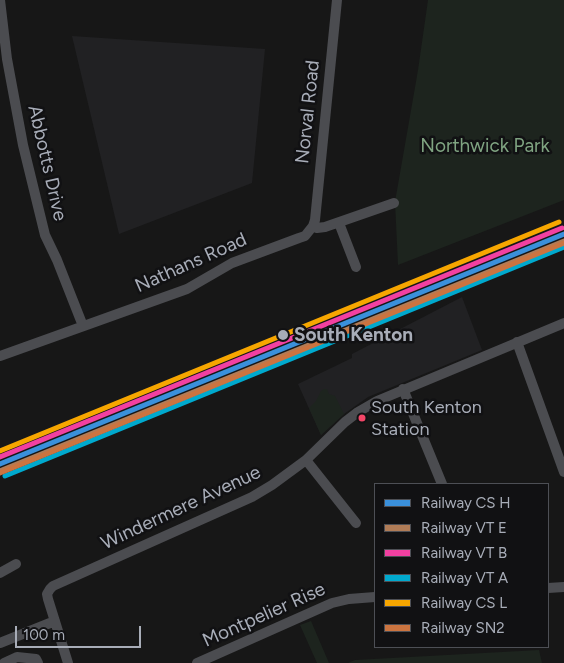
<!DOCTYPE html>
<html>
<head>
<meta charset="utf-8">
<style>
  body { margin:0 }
  #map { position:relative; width:564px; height:663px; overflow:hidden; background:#171717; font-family:Figtree,sans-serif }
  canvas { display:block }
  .legend { position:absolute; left:374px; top:483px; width:175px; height:165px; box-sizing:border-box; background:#111113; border:1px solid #4d4f55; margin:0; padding:6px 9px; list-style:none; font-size:15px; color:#a8adb8 }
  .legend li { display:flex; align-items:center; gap:10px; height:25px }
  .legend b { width:25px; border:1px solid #4d4f55 }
  .scale { position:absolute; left:15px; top:626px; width:126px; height:22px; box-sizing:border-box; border:2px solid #a8adb8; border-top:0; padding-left:6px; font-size:15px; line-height:18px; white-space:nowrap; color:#a8adb8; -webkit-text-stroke:4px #111113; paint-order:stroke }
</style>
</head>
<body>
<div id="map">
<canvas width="564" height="663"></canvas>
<ul class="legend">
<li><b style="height:6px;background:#3a90db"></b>Railway CS H</li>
<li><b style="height:6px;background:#b07c57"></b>Railway VT E</li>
<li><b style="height:6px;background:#f240a1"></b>Railway VT B</li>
<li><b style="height:6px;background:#00a9ce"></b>Railway VT A</li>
<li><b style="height:6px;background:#f7a600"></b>Railway CS L</li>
<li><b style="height:6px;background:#cb7440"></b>Railway SN2</li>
</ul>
<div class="scale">100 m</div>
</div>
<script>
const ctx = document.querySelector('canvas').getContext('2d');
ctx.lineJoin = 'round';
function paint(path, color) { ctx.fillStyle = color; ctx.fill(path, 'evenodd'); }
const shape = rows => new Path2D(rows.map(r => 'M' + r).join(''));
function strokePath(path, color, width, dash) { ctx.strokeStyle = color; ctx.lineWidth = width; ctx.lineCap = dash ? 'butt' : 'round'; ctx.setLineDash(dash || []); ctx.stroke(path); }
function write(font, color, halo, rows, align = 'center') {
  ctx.font = font + ' Figtree,sans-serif'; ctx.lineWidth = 5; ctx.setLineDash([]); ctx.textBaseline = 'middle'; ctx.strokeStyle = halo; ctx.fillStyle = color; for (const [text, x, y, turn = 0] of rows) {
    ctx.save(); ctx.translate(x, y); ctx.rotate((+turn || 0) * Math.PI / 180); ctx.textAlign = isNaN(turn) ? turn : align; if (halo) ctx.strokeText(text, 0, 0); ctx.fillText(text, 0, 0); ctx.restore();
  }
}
const built = shape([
  [72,36,265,49,252,183,119,234],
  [462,297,482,350,368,397,344,414,321,435,298,384,352,358,352,354]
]);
const green = shape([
  [428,0,564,0,564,200,398,265,395,202,418,70],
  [324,389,327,389,329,394,335,396,344,414,321,435,309,408,316,401,321,391],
  [311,621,329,663,317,663,300,625],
  [539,650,542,663,348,663,355,660]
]);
const minor = shape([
  [0,0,7,59,23,145,45,235,57,260,83,326],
  [339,223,356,267],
  [313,226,317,228,325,227,394,203],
  [517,342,564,472],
  [0,356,187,289,232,263,299,238,305,236,313,226,315,220,337,0],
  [403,389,442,484],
  [306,460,356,523],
  [0,573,16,564],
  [548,588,564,587],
  [0,643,55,621],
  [4,663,17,657,36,659,38,663],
  [68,663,48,599,47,594,50,589,53,586,252,497,272,485,306,460,345,422,358,412,377,401,564,323],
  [197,663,332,603,349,599,375,597]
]);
const rail1 = shape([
  [0,464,564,234]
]);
const rail2 = shape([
  [2,470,564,241]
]);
const rail3 = shape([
  [0,457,562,228]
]);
const rail4 = shape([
  [5,476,564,247]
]);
const rail5 = shape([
  [0,451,559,222]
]);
const rail6 = shape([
  [0,473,564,243]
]);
const markers = [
  [283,335,6,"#a8adb8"],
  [362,418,4.5,"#f34667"]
];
const busNames = [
  ["South Kenton",371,408],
  ["Station",371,430]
];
const streetNames = [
  ["Norval Road",308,112,-84],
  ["Abbotts Drive",47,163,77],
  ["Nathans Road",191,263,-24],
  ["Windermere Avenue",181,508,-25],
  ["Montpelier Rise",264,615,-24]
];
const parkNames = [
  ["Northwick Park",485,146]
];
const stopNames = [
  ["South Kenton",294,335]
];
paint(built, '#212123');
paint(green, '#1d241e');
strokePath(minor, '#4b4c50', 10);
strokePath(rail1, '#3a90db', 5);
strokePath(rail2, '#b07c57', 5);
strokePath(rail3, '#f240a1', 5);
strokePath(rail4, '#00a9ce', 5);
strokePath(rail5, '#f7a600', 5);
strokePath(rail6, '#cb7440', 5);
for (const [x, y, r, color] of markers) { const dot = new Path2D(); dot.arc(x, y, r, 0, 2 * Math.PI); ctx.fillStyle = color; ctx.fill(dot); strokePath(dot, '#111113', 2); }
write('18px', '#a8adb8', '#111113', busNames, 'left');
write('19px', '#a8adb8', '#111113', streetNames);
write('19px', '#7fa381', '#111113', parkNames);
write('bold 19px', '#a8adb8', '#111113', stopNames, 'left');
</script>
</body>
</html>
